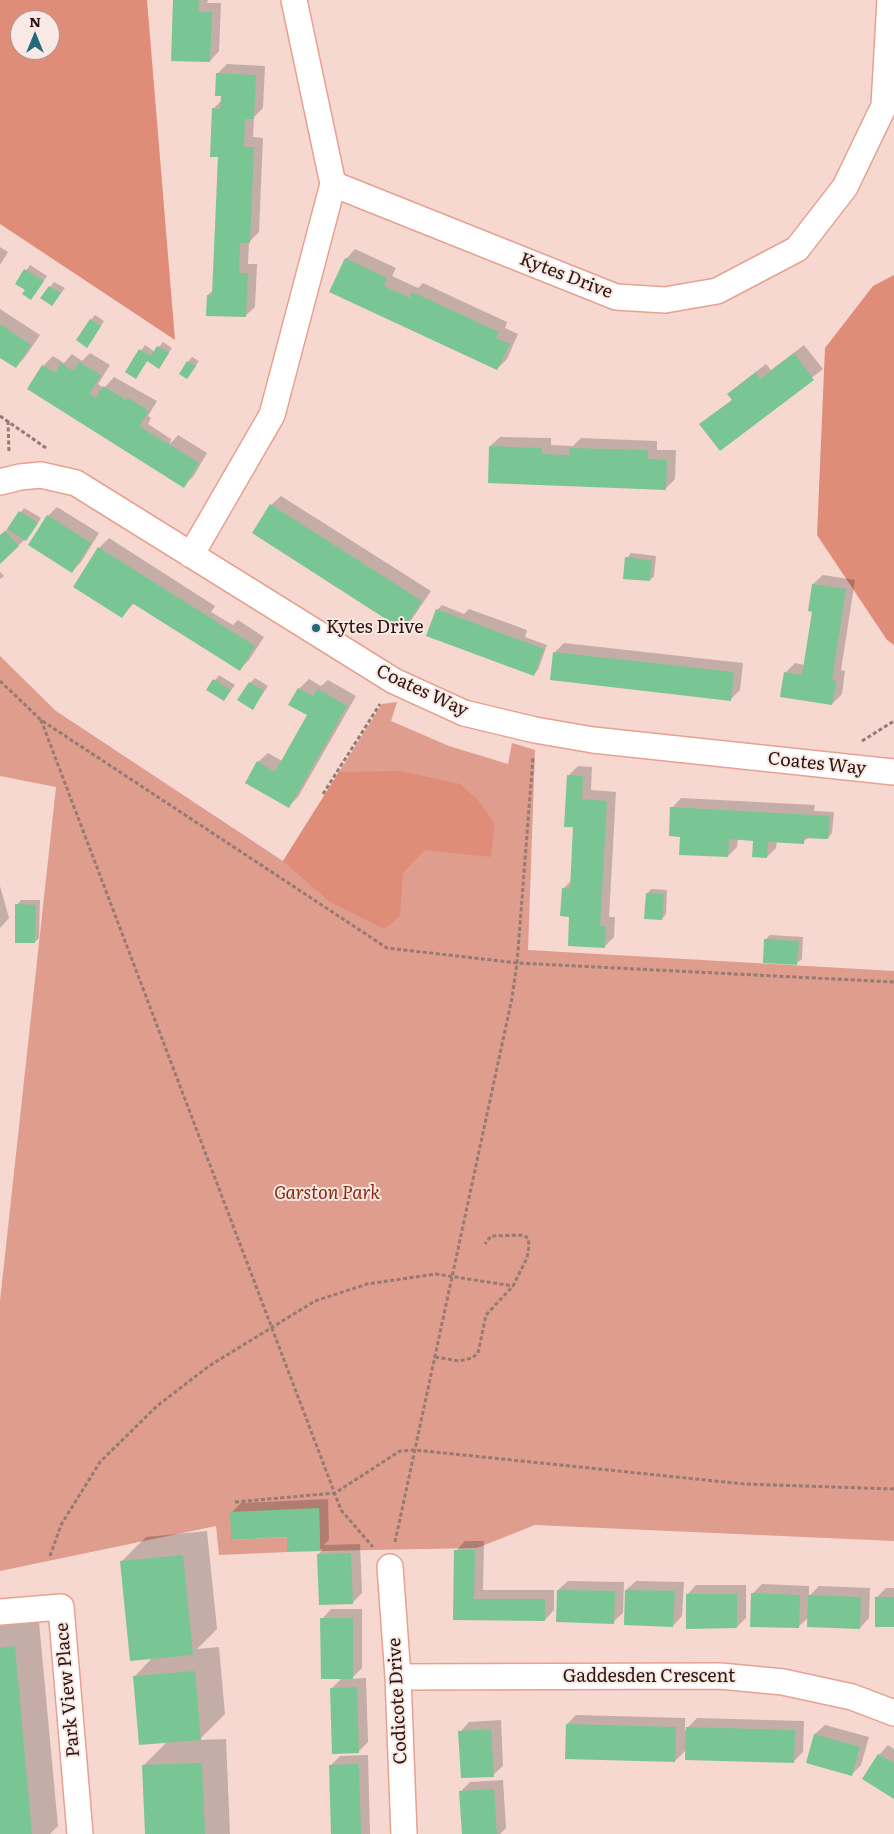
<!DOCTYPE html>
<html>
<head>
<meta charset="utf-8">
<style>
  body { margin:0 }
  #map { position:relative; width:894px; height:1834px; overflow:hidden; background:#f6d8d1; font-family:Literata,serif }
  canvas { display:block }
  .north { position:absolute; left:10px; top:10px; width:50px; height:50px; box-sizing:border-box; background:#f8e9e5; border:1px solid #a8948f; border-radius:50%; rotate:0deg; font-size:14px; font-weight:700; line-height:20px; text-align:center; color:#2f150f }
  .north::after { content:''; display:block; margin:auto; width:18px; height:22px; background:#246a79; clip-path:polygon(50% 0,100% 100%,50% 72%,0 100%) }
</style>
</head>
<body>
<div id="map">
<canvas width="894" height="1834"></canvas>
<div class="north">N</div>
</div>
<script>
const ctx = document.querySelector('canvas').getContext('2d');
ctx.lineJoin = 'round';
function paint(path, color) { ctx.fillStyle = color; ctx.fill(path, 'evenodd'); }
const shape = rows => new Path2D(rows.map(r => 'M' + r).join(''));
function strokePath(path, color, width, dash) { ctx.strokeStyle = color; ctx.lineWidth = width; ctx.lineCap = dash ? 'butt' : 'round'; ctx.setLineDash(dash || []); ctx.stroke(path); }
function write(font, color, halo, rows, align = 'center') {
  ctx.font = font + ' Literata,serif'; ctx.lineWidth = 4; ctx.setLineDash([]); ctx.textBaseline = 'middle'; ctx.strokeStyle = halo; ctx.fillStyle = color; for (const [text, x, y, turn = 0] of rows) {
    ctx.save(); ctx.translate(x, y); ctx.rotate((+turn || 0) * Math.PI / 180); ctx.textAlign = isNaN(turn) ? turn : align; if (halo) ctx.strokeText(text, 0, 0); ctx.fillText(text, 0, 0); ctx.restore();
  }
}
const green = shape([
  [0,656,56,711,283,861,382,704,397,702,391,721,449,746,508,764,512,743,535,750,528,950,894,971,894,1541,535,1525,477,1548,320,1551,319,1509,231,1540,287,1537,287,1552,219,1555,216,1526,0,1571,0,1301,56,787,0,776]
]);
const forest = shape([
  [0,0,147,0,175,340,0,224],
  [20,20,50,20,50,50,20,50],
  [894,275,894,645,887,640,817,535,825,348,873,286],
  [400,771,460,784,478,800,495,824,491,857,425,850,403,873,400,916,384,929,330,902,283,861,339,772]
]);
const shadow = shape([
  [174,0,208,0,207,3,221,3,219,51,210,61],
  [227,64,265,66,263,108,254,117,253,137,263,138,259,232,249,242,248,264,257,264,255,307,245,316,208,295,213,290,219,156,213,109,222,100,217,74],
  [0,247,8,252,0,265],
  [355,249,396,268,392,276,418,288,423,283,507,322,505,328,518,334,507,359,497,369,346,259],
  [30,265,47,276,31,298,27,290,17,283],
  [54,282,65,288,52,305,42,298],
  [0,309,40,335,25,357,16,367,0,357],
  [95,315,104,321,91,342,91,320],
  [163,342,172,348,159,367,148,360,136,377,127,371,145,345,155,352],
  [804,345,823,369,720,449,701,425,733,399,729,394,739,385,766,364,771,370],
  [90,353,110,365,98,384,104,388,114,377,157,401,148,416,151,418,148,424,171,439,170,444,178,435,207,453,193,477,183,486,29,389,43,366,53,356,64,363,72,354,82,361],
  [192,357,199,361,187,378,188,362],
  [500,437,551,438,551,445,573,446,581,438,657,441,657,450,676,450,675,479,666,488,490,446],
  [281,496,431,591,412,619,403,628,271,505],
  [57,507,99,533,81,562,72,571,48,516],
  [24,508,41,518,30,535,0,562,0,536,11,526],
  [109,538,215,606,211,612,233,625,238,620,264,637,249,660,240,669,134,603,122,617,74,587,99,548],
  [631,553,656,556,654,576,650,580,627,558],
  [0,572,4,576,0,579],
  [823,575,855,580,841,670,845,671,842,694,832,704,785,673,795,663,805,665,813,611,813,584],
  [442,605,464,614,469,609,527,630,525,637,547,645,538,670,533,675,437,610],
  [564,643,743,663,740,690,730,700,552,679,555,652],
  [219,675,235,685,224,700,208,690],
  [255,678,268,686,253,708,250,683],
  [309,679,321,686,328,680,356,696,298,797,289,806,258,762,268,753,282,761,309,715,299,689],
  [578,766,592,767,591,790,616,792,609,917,615,917,614,937,604,947,571,916,563,889,572,880,575,826,568,776],
  [681,798,815,805,814,811,834,812,832,833,828,838,809,837,803,842,777,841,776,848,767,857,754,840,738,839,737,847,728,856,682,836,672,808],
  [0,886,9,918,0,928],
  [651,889,667,890,666,914,662,919,647,894],
  [21,900,40,900,39,938,35,942,17,905],
  [770,935,803,937,802,959,797,963,765,940],
  [328,1499,329,1540,324,1545,360,1544,362,1593,352,1603,318,1555,323,1549,288,1551,288,1536,231,1513,241,1503],
  [207,1531,217,1629,197,1649,219,1647,225,1714,199,1740,226,1739,230,1834,146,1834,143,1766,168,1741,134,1677,153,1657,121,1562,146,1537],
  [465,1541,484,1541,483,1590,554,1590,554,1610,545,1620,454,1619,456,1551],
  [568,1581,624,1582,623,1613,613,1622,558,1590],
  [636,1581,684,1582,682,1616,673,1626,626,1590],
  [762,1584,809,1586,809,1596,819,1586,870,1588,869,1618,860,1628,809,1617,798,1627,752,1594],
  [696,1585,746,1585,746,1618,737,1627,687,1595],
  [886,1588,894,1588,894,1626,876,1598],
  [331,1609,362,1609,362,1668,351,1679,366,1678,368,1742,359,1751,331,1689,342,1678,322,1619],
  [39,1622,58,1826,50,1834,0,1834,0,1626],
  [576,1715,685,1718,685,1730,697,1718,804,1721,803,1752,794,1761,687,1749,675,1761,567,1724],
  [501,1720,503,1766,493,1775,460,1732,469,1722],
  [825,1725,869,1737,861,1765,851,1775,807,1762,815,1734],
  [888,1745,894,1749,894,1797,879,1755],
  [368,1755,370,1834,332,1834,330,1766,340,1756],
  [503,1780,506,1828,500,1834,463,1834,460,1792,470,1782]
]);
const building = shape([
  [173,0,199,0,198,12,212,12,210,62,171,61],
  [216,73,256,75,254,119,245,119,244,147,254,147,250,243,240,243,239,273,248,273,246,317,206,316,207,295,212,295,218,157,210,157,212,108,220,109,221,96,215,96],
  [345,258,387,278,384,286,410,298,412,292,499,332,496,338,510,344,497,370,329,292],
  [24,269,44,281,31,300,22,294,25,290,15,284],
  [49,286,61,293,52,306,40,298],
  [90,319,101,326,87,348,76,340],
  [0,324,31,345,16,368,0,358],
  [157,346,169,353,159,369,147,361,136,379,125,372,139,349,151,356],
  [794,353,814,380,720,451,699,424,732,400,727,394,756,372,760,379],
  [187,361,196,366,187,379,179,374],
  [79,362,101,375,89,394,96,398,103,386,126,400,127,397,149,411,139,426,199,463,184,488,27,389,42,365,55,373,61,363,74,371],
  [489,446,542,448,542,454,570,455,570,448,648,450,648,459,667,460,666,490,488,483],
  [270,504,422,601,403,630,252,533],
  [19,511,38,523,26,541,7,529],
  [47,515,91,543,72,573,28,545],
  [5,531,19,546,0,564,0,535],
  [98,547,255,646,240,671,132,603,122,618,73,587],
  [625,557,652,561,650,581,623,579],
  [812,584,846,589,832,680,837,681,832,705,780,697,784,672,802,675,812,612,808,611],
  [436,609,544,649,534,676,426,636],
  [553,652,734,672,731,701,550,680],
  [213,679,231,690,224,701,206,690],
  [249,682,264,691,253,710,237,700],
  [298,688,313,696,318,689,347,706,289,808,245,783,257,761,275,772,307,715,288,705],
  [567,775,583,776,582,799,607,801,600,926,606,926,605,948,568,946,569,917,560,916,562,888,570,889,573,827,564,827],
  [670,807,830,816,828,839,804,838,804,844,768,842,767,858,752,857,753,841,729,839,728,857,679,855,680,837,669,836],
  [646,893,664,894,662,920,644,919],
  [15,904,36,905,35,943,15,943],
  [764,939,799,941,797,965,763,963],
  [319,1508,320,1551,287,1552,287,1537,231,1540,230,1512],
  [454,1550,475,1550,474,1599,545,1599,545,1621,453,1620],
  [351,1553,353,1604,319,1605,317,1554],
  [183,1555,193,1655,130,1661,120,1561],
  [557,1590,615,1591,614,1624,556,1622],
  [625,1590,675,1591,673,1627,624,1625],
  [751,1593,800,1595,799,1628,750,1627],
  [686,1594,737,1594,737,1628,686,1629],
  [808,1595,861,1597,860,1629,807,1627],
  [875,1597,894,1597,894,1627,875,1627],
  [320,1618,353,1618,353,1679,321,1679],
  [15,1646,32,1834,0,1834,0,1648],
  [195,1671,201,1740,139,1745,133,1676],
  [357,1687,359,1753,332,1754,330,1688],
  [566,1724,676,1727,675,1762,565,1759],
  [686,1727,795,1730,794,1763,685,1760],
  [491,1729,494,1777,461,1778,458,1731],
  [814,1734,860,1747,852,1776,806,1763],
  [878,1754,894,1763,894,1799,862,1779],
  [202,1763,205,1834,145,1834,142,1765],
  [359,1764,361,1834,331,1834,329,1765],
  [494,1789,497,1834,462,1834,459,1791]
]);
const path = shape([
  [0,416,46,448],
  [8,421,9,453],
  [0,681,41,720,387,948,517,963,894,982],
  [41,720,341,1510,373,1547],
  [862,741,894,721],
  [323,794,380,704],
  [435,1357,459,1361,472,1358,478,1353,486,1315,513,1286,527,1258,529,1245,528,1238,523,1235,491,1236,485,1244],
  [235,1502,335,1493,400,1451,415,1450,744,1484,894,1489],
  [395,1542,512,998,517,963,533,757],
  [50,1556,61,1525,100,1462,157,1406,209,1366,315,1301,367,1284,436,1274,513,1286]
]);
const street = shape([
  [333,184,616,297,665,300,717,291,797,249,845,187,884,106,890,0],
  [0,482,20,477,41,475,76,483,394,681,464,713,535,730,593,740,894,772],
  [191,555,272,415,333,184,294,0],
  [390,1567,398,1677,404,1834],
  [0,1612,61,1607,80,1834],
  [398,1677,720,1676,783,1682,852,1697,894,1713]
]);
const markers = [
  [316,628,5,"#246a79"]
];
const streetNames = [
  ["Kytes Drive",566,276,21],
  ["Coates Way",422,691,25],
  ["Coates Way",817,764,6],
  ["Gaddesden Crescent",649,1677],
  ["Park View Place",68,1690,-95],
  ["Codicote Drive",398,1701,-93]
];
const poiNames = [
  ["Kytes Drive",326,628]
];
const parkNames = [
  ["Garston Park",327,1194]
];
paint(green, '#de9d8d');
paint(forest, '#df8d79');
paint(shadow, '#0003');
paint(building, '#79c593');
strokePath(street, '#e7a190', 28);
strokePath(path, '#967a73', 3, [4, 2.5]);
strokePath(street, '#fff', 25);
for (const [x, y, r, color] of markers) { const dot = new Path2D(); dot.arc(x, y, r, 0, 2 * Math.PI); ctx.fillStyle = color; ctx.fill(dot); strokePath(dot, '#f8e9e5', 2); }
write('18px', '#2f150f', '#f8e9e5', streetNames);
write('18px', '#2f150f', '#f8e9e5', poiNames, 'left');
write('italic 18px', '#882811', '#f8e9e5', parkNames);
</script>
</body>
</html>
